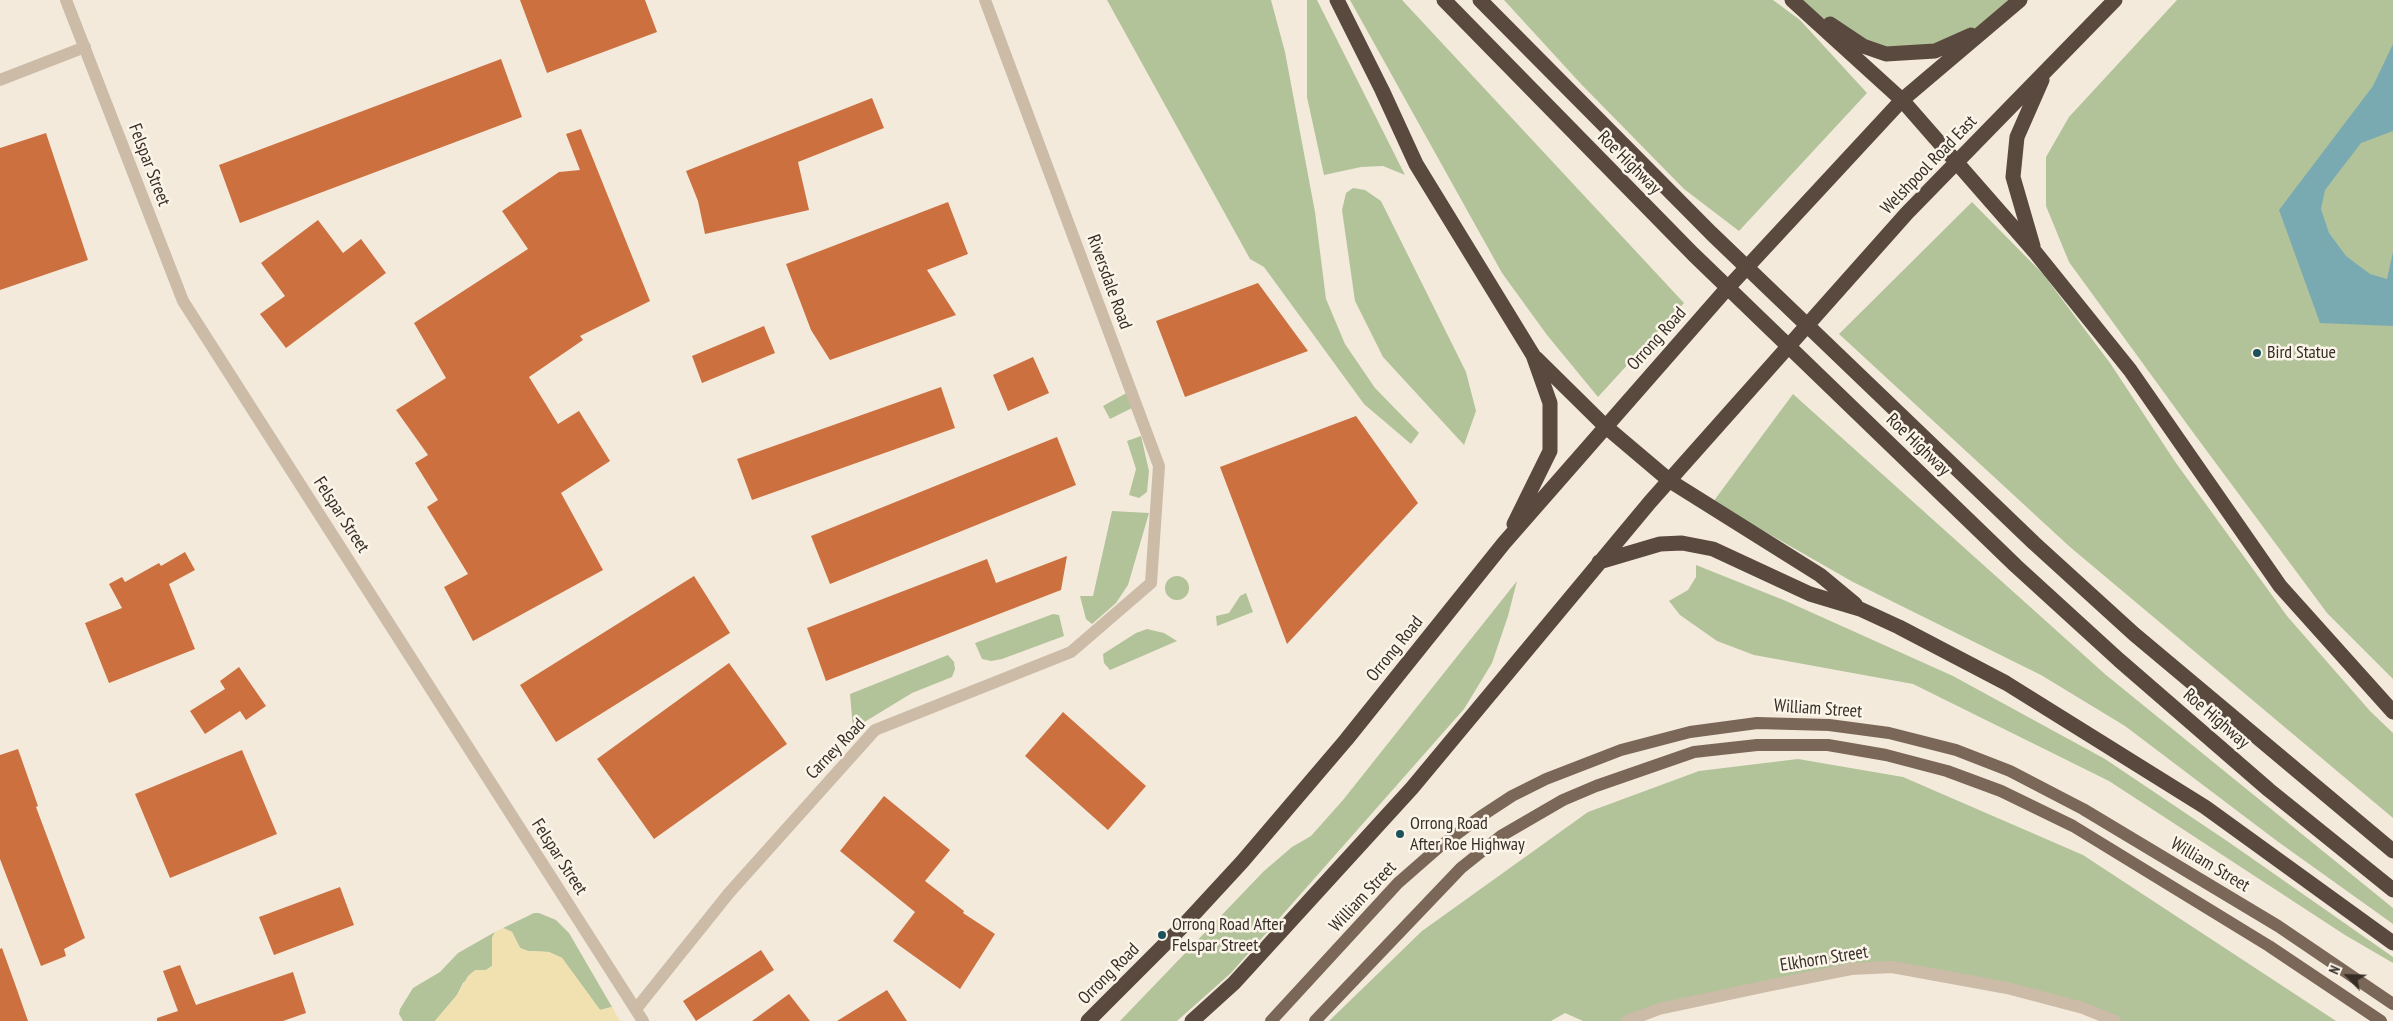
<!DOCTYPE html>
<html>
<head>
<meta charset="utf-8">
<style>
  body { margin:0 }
  #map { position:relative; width:2393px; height:1021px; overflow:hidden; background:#f3eadb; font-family:"PT Sans Narrow",sans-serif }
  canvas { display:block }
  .north { position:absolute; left:2323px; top:951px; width:50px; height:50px; -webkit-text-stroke:4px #fbf4e8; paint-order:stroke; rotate:294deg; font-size:14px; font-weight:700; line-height:20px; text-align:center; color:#382e28 }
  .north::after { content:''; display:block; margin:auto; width:18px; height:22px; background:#382e28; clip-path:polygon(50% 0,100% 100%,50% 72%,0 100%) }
</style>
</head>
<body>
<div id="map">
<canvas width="2393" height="1021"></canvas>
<div class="north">N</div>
</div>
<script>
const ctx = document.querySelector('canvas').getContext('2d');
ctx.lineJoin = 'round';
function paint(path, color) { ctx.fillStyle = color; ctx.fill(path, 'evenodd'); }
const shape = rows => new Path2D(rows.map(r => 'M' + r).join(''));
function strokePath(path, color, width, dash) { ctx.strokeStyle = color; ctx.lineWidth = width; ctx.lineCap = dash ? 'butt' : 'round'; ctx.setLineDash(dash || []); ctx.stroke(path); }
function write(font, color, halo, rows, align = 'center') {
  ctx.font = font + ' "PT Sans Narrow",sans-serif'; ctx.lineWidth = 5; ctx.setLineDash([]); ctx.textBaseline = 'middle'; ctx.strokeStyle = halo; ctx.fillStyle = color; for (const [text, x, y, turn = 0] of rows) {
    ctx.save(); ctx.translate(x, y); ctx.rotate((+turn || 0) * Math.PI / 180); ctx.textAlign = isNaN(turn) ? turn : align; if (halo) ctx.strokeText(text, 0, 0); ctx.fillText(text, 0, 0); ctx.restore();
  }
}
const green = shape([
  [1107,0,1271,0,1285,52,1315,212,1326,299,1345,344,1375,388,1419,433,1411,444,1364,404,1264,267,1250,259],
  [1307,0,1317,0,1405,175,1383,166,1361,167,1324,175,1307,97],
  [1350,0,1402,0,1684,303,1598,397,1547,335,1502,273],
  [1504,0,1773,0,1800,20,1867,93,1739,231,1684,189,1581,84],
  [1799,0,2012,0,1987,28,1907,54,1842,32],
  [2177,0,2393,0,2393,679,2327,613,2192,431,2069,262,2046,206,2046,157,2069,117],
  [1353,188,1365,190,1381,201,1466,372,1476,411,1464,445,1383,357,1355,301,1342,210,1346,193],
  [1972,202,2043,274,2110,363,2176,463,2287,616,2370,711,2393,733,2393,818,2070,547,1839,334],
  [1130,391,1138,405,1110,419,1103,406],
  [1793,394,2106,675,2393,908,2393,924,2277,841,2125,726,2041,675,1853,582,1713,502],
  [1141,436,1149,471,1147,492,1139,498,1129,495,1136,469,1127,441],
  [1112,511,1149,513,1128,585,1116,603,1092,624,1086,619,1080,596,1093,596],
  [1696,565,1786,601,1953,676,2105,759,2230,843,2393,957,2393,963,2345,935,2109,781,1913,684,1754,655,1717,641,1680,615,1669,601,1688,590,1696,577],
  '1165 588a12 12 0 1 1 24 0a12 12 0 1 1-24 0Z',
  [1517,581,1508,616,1492,663,1464,709,1231,973,1177,1021,1120,1021,1264,871,1292,847,1311,836,1343,800],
  [1246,593,1253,612,1217,626,1216,616,1229,613,1240,596],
  [1053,614,1059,615,1064,636,1002,659,991,661,982,659,975,643],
  [1147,629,1164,633,1177,641,1110,670,1104,663,1103,654,1136,633],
  [948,655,954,662,955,669,952,677,912,693,853,729,850,694],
  [1798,759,1903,777,2083,855,2336,1021,2115,1021,1929,973,1851,969,1627,1021,1583,1021,1565,1013,1551,1021,1329,1021,1422,931,1588,812,1699,771],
  [534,913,539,913,556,920,569,933,612,1007,600,1010,562,958,549,952,528,951,520,948,512,932,503,928],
  [495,932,492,938,492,966,486,970,479,970,463,983,457,995,435,1021,403,1021,399,1014,400,1009,413,988,440,972,458,953]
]);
const sand = shape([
  [503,928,512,932,520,948,528,951,549,952,562,958,600,1010,612,1007,620,1021,435,1021,457,995,468,976,475,970,486,970,492,966,492,938,495,932]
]);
const water = shape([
  [2393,44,2393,131,2361,143,2325,190,2321,209,2329,233,2346,256,2370,274,2387,279,2393,252,2393,326,2320,323,2279,210,2373,86]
]);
const building = shape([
  [520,0,645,0,657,32,547,73],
  [501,59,522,117,240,223,219,165],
  [872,98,884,128,798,162,809,210,705,234,698,201,686,171],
  [581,129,650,301,580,336,583,340,529,377,558,424,579,411,610,461,561,493,603,570,473,641,444,587,468,574,427,507,438,500,415,463,428,455,396,410,446,378,414,323,528,249,502,211,559,172,580,170,566,134],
  [46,133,88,260,0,290,0,148],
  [948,202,968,254,927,270,956,315,830,360,811,330,786,264],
  [318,220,343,253,361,239,386,273,286,348,260,314,285,296,261,263],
  [1258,283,1308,351,1185,397,1156,321],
  [764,326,775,353,702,383,692,356],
  [1033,357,1049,393,1008,411,993,375],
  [941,387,955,428,752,500,737,459],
  [1356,416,1418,503,1287,644,1220,467],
  [1057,437,1076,485,830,584,811,536],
  [185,552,195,570,169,584,195,649,109,683,85,623,122,608,109,584,122,577,125,582,159,563,161,566],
  [1067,556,1061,590,826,681,807,628,987,559,996,583],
  [694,576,730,633,556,742,520,685],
  [729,663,787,744,654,839,597,759],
  [239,667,266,706,246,720,240,711,205,734,190,711,225,689,220,681],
  [1063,712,1146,786,1108,830,1025,756],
  [18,749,38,806,36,807,85,938,64,949,66,956,41,966,0,859,0,755],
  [242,750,277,834,170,878,135,794],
  [884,796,950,850,925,881,964,911,963,913,995,934,960,989,893,941,915,912,840,851],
  [340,887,354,925,274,955,259,917],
  [2,948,15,984,28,1021,0,1021,0,949],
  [761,950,774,970,696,1021,683,1001],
  [180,965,196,1005,293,972,306,1013,283,1021,157,1021,157,1018,178,1011,163,971],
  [887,990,907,1021,837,1021],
  [789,994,810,1021,752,1021]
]);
const minor = shape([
  [66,0,183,301,643,1021],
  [0,80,85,47],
  [636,1009,729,893,875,730,1071,652,1151,583,1159,466,985,0],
  [1627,1021,1659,1009,1767,986,1851,969,1892,967,2007,988,2083,1008,2115,1021]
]);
const major = shape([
  [1271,1021,1398,883,1438,848,1480,817,1512,796,1546,779,1621,750,1690,732,1757,723,1829,725,1889,733,1956,750,2010,771,2083,809,2278,926,2393,1004],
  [1315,1021,1461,868,1501,836,1563,800,1596,786,1694,752,1757,745,1828,745,1886,755,1947,771,2001,791,2073,826,2269,946,2381,1021]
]);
const highway = shape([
  [1337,0,1382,90,1416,164,1533,355,1550,403,1550,451,1514,524],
  [1444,0,1693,254,2016,566,2119,660,2269,790,2393,890],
  [1480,0,1711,233,2034,543,2134,634,2393,851],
  [1792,0,1902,100,2035,252,2130,370,2280,586,2393,712],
  [1830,24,1863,46,1886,54,1935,51,1971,35],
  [2033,246,2013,177,2017,137,2042,80],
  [1536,358,1605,426,1670,481,1820,575,1855,604],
  [1599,562,1660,544,1682,543,1713,549,1810,594,1860,609,1899,627,2006,683,2205,807,2393,943],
  [1088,1021,1182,927,1242,862,1346,740,1504,543,1723,293,1902,100,2020,0],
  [1192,1021,1234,983,1412,788,1650,502,1907,213,2115,0]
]);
const markers = [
  [2257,353,5,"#1b525c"],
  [1400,834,5,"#1b525c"],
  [1162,935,5,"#1b525c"]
];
const streetNames = [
  ["Roe Highway",1629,163,45],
  ["Felspar Street",149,165,69],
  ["Welshpool Road East",1929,165,-46],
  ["Riversdale Road",1109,282,70],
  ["Orrong Road",1657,339,-48],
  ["Roe Highway",1918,445,44],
  ["Felspar Street",341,515,57],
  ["Orrong Road",1395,649,-51],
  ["William Street",1818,709,4],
  ["Roe Highway",2216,719,41],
  ["Carney Road",836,749,-46],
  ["Felspar Street",559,857,57],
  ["William Street",2210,865,31],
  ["William Street",1363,897,-47],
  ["Elkhorn Street",1824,959,-9],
  ["Orrong Road",1109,974,-45]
];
const poiNames = [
  ["Bird Statue",2267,353],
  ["Orrong Road",1410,824],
  ["After Roe Highway",1410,845],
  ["Orrong Road After",1172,925],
  ["Felspar Street",1172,946]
];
paint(green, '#b2c39a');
paint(sand, '#f1e1b0');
paint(water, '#79aab2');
paint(building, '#cc7040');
strokePath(minor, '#ccbba7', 12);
strokePath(major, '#7b6758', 12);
strokePath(highway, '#5a493e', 15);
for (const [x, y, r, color] of markers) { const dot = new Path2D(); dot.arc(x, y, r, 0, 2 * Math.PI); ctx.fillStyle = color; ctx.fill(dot); strokePath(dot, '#fbf4e8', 2); }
write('18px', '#382e28', '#fbf4e8', streetNames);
write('18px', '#382e28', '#fbf4e8', poiNames, 'left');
</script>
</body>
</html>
